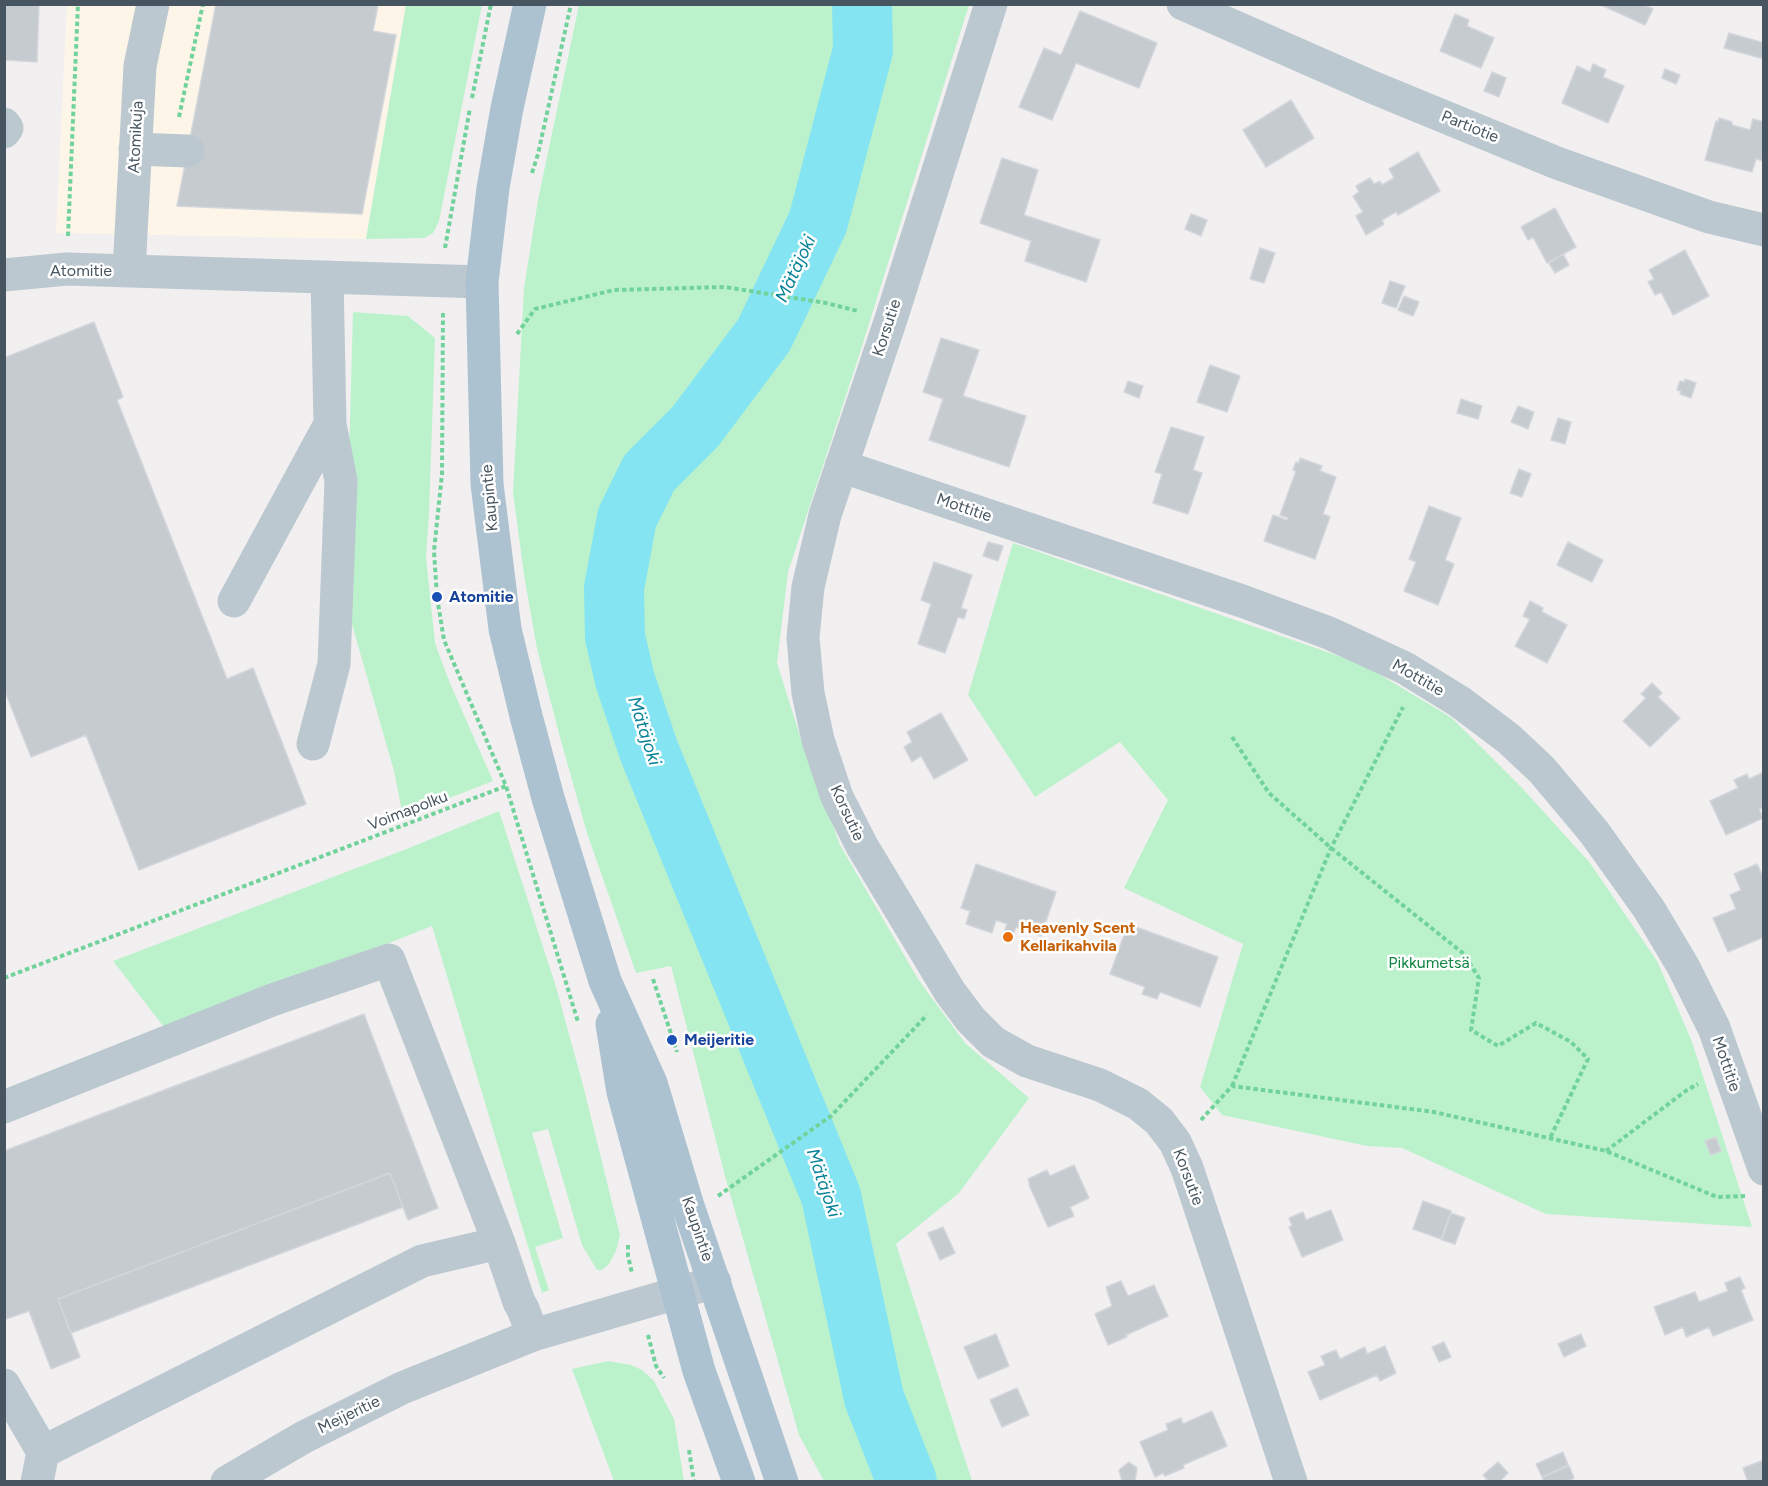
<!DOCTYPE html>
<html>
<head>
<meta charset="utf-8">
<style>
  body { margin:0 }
  #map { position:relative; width:1768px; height:1486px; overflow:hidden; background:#f2eff0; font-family:Figtree,sans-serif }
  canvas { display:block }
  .frame { position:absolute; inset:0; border:6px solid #46555f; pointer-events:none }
</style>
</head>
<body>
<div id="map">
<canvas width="1768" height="1486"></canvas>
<div class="frame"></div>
</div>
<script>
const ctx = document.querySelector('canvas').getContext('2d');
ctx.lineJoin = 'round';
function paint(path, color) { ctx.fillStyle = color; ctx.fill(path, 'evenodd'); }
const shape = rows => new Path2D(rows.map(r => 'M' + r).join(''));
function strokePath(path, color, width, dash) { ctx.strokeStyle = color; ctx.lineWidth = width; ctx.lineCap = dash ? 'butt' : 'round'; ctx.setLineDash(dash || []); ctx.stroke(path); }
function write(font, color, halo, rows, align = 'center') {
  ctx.font = font + ' Figtree,sans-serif'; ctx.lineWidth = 5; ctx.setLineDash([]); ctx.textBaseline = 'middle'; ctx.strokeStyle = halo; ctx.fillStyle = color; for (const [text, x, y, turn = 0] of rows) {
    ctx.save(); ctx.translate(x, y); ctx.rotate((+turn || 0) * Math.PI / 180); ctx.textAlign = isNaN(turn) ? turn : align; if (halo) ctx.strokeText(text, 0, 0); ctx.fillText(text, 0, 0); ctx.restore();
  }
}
const commercial = shape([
  [67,5,406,5,366,239,56,233]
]);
const green = shape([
  [406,5,482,5,439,221,433,233,424,238,366,239],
  [579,5,969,5,857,362,788,572,777,663,801,739,840,845,918,979,965,1043,1029,1098,959,1193,896,1244,972,1481,824,1481,799,1435,725,1176,671,966,636,973,587,833,561,741,537,649,524,575,513,492,524,288,538,200],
  [353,312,408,316,435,338,429,514,426,557,435,643,449,681,493,781,403,816,394,771,345,600],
  [1013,543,1362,664,1452,718,1523,789,1590,863,1657,961,1691,1039,1752,1227,1546,1214,1402,1148,1367,1146,1222,1115,1200,1087,1243,944,1124,888,1168,800,1120,742,1035,797,968,695],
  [499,811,556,987,583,1085,620,1235,616,1251,609,1264,602,1270,597,1270,582,1245,548,1129,532,1133,563,1238,535,1247,549,1290,542,1293,432,926,167,1031,113,961,409,848],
  [608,1361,631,1365,642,1370,654,1381,674,1419,684,1481,614,1481,572,1369]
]);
const stream = shape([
  [599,588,614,588]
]);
const river = shape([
  [862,4,863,50,818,222,764,335,695,427,649,473,627,518,614,588,615,637,625,680,649,751,831,1196,874,1398,907,1482]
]);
const building = shape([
  [4,4,39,4,37,62,4,60,4,4],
  [216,4,378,5,373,31,396,35,362,214,177,206,216,4],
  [1599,4,1643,4,1653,9,1645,25,1599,4],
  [1080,11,1157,43,1139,88,1076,63,1052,120,1019,107,1044,48,1061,55,1080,11],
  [1455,14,1469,20,1467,26,1494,38,1481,68,1440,51,1455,14],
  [1729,33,1764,43,1764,59,1724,48,1729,33],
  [1593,64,1606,70,1603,77,1624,86,1608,123,1562,103,1577,66,1590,72,1593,64],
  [1665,69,1680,75,1676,84,1662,78,1665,69],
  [1492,72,1506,78,1499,97,1484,91,1492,72],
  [1291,100,1314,138,1266,167,1243,130,1291,100],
  [1719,118,1732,122,1732,125,1750,130,1753,119,1764,122,1764,161,1756,159,1752,172,1705,160,1716,121,1718,122,1719,118],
  [1418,152,1440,191,1398,215,1396,212,1382,220,1384,224,1366,235,1356,216,1363,212,1353,196,1359,192,1356,186,1370,178,1374,184,1380,181,1382,185,1394,178,1389,169,1418,152],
  [1002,158,1038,170,1024,215,1100,240,1086,282,1025,261,1031,241,980,223,1002,158],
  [1555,208,1576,247,1547,263,1533,237,1528,240,1521,227,1555,208],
  [1191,214,1207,220,1201,236,1185,229,1191,214],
  [1260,248,1275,253,1264,283,1250,279,1260,248],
  [1685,250,1709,296,1673,315,1661,292,1655,295,1648,282,1654,279,1649,270,1685,250],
  [1563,254,1569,265,1555,273,1549,263,1563,254],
  [1390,281,1405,286,1396,308,1382,303,1390,281],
  [1404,296,1419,302,1413,316,1398,310,1404,296],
  [94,322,123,397,117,400,227,679,253,668,306,804,139,870,86,735,31,757,4,689,4,358,94,322],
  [941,338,979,350,963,396,1026,416,1009,467,929,440,943,399,923,392,941,338],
  [1210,365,1240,376,1227,412,1197,402,1210,365],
  [1685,379,1696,383,1691,398,1680,394,1681,391,1677,390,1680,381,1684,382,1685,379],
  [1128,381,1143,386,1139,398,1124,392,1128,381],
  [1461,399,1482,406,1478,419,1457,413,1461,399],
  [1518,406,1534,412,1528,429,1511,422,1518,406],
  [1558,418,1571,422,1565,444,1551,440,1558,418],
  [1171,427,1204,437,1193,470,1202,473,1188,514,1153,503,1162,474,1155,472,1171,427],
  [1300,458,1322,466,1320,471,1336,477,1323,514,1330,517,1315,559,1264,541,1273,515,1287,520,1288,518,1280,515,1296,471,1293,470,1296,462,1299,463,1300,458],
  [1519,469,1531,474,1522,497,1510,493,1519,469],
  [1429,506,1461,518,1445,560,1454,564,1438,605,1404,591,1416,562,1409,559,1429,506],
  [988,542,1003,546,998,561,983,556,988,542],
  [1568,542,1603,560,1592,582,1557,565,1568,542],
  [934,562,972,575,961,608,967,610,964,619,958,617,945,653,918,644,931,604,921,600,934,562],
  [1530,601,1543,608,1542,612,1567,625,1547,663,1515,646,1530,619,1523,616,1530,601],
  [1652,683,1662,693,1658,697,1680,718,1650,747,1623,721,1646,698,1641,694,1652,683],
  [941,713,968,760,934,779,921,756,912,762,904,747,912,742,907,732,941,713],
  [1764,772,1764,807,1759,809,1763,818,1726,835,1710,801,1738,788,1734,780,1747,774,1749,779,1764,772],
  [976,864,1056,892,1041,936,1016,927,1010,942,1002,939,1007,924,996,920,992,933,966,924,970,911,961,908,976,864],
  [1757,864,1764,879,1764,937,1728,952,1713,918,1736,909,1730,895,1741,890,1734,874,1757,864],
  [1128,924,1218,957,1200,1007,1160,992,1157,999,1142,994,1145,987,1110,974,1128,924],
  [364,1014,438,1208,408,1220,390,1173,58,1299,80,1357,51,1369,29,1311,6,1319,4,1316,4,1151,364,1014],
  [1716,1137,1721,1151,1711,1155,1705,1141,1716,1137],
  [1074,1165,1089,1198,1070,1207,1074,1216,1048,1227,1029,1185,1030,1185,1028,1179,1047,1170,1050,1176,1074,1165],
  [390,1173,403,1207,71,1333,58,1299,390,1173],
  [1423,1201,1451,1211,1441,1239,1413,1229,1423,1201],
  [1331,1210,1343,1240,1302,1257,1289,1227,1292,1226,1289,1218,1303,1212,1306,1220,1331,1210],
  [1451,1213,1465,1218,1455,1244,1442,1240,1451,1213],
  [943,1227,955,1253,940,1260,928,1233,943,1227],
  [1740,1277,1745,1288,1741,1290,1753,1320,1713,1336,1709,1327,1686,1337,1683,1327,1665,1335,1654,1307,1695,1292,1699,1302,1728,1291,1725,1283,1740,1277],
  [1121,1281,1128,1296,1154,1285,1168,1316,1126,1335,1127,1337,1108,1345,1095,1314,1112,1306,1106,1287,1121,1281],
  [996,1334,1009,1366,978,1379,964,1347,996,1334],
  [1581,1334,1586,1346,1564,1357,1558,1344,1581,1334],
  [1444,1342,1451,1357,1439,1362,1432,1347,1444,1342],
  [1385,1346,1396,1373,1380,1381,1377,1375,1320,1400,1308,1372,1325,1365,1321,1356,1336,1350,1340,1359,1365,1347,1367,1354,1385,1346],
  [1017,1388,1029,1415,1002,1427,990,1400,1017,1388],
  [1212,1411,1227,1446,1183,1465,1184,1468,1165,1476,1163,1473,1155,1477,1140,1442,1168,1430,1166,1424,1181,1418,1183,1424,1212,1411],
  [1563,1452,1568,1465,1542,1477,1536,1464,1563,1452],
  [1764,1460,1764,1482,1748,1482,1743,1468,1764,1460],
  [1129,1462,1137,1468,1135,1481,1122,1481,1119,1470,1129,1462],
  [1498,1462,1508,1473,1499,1482,1489,1482,1483,1475,1498,1462],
  [1569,1466,1574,1478,1567,1482,1544,1482,1542,1477,1569,1466]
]);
const path = shape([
  [472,98,491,4],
  [179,117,203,4],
  [532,173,538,154,571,4],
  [68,236,78,4],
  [445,248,470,108],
  [443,313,442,474,434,551,437,597,444,640,506,786,578,1022],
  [517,334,535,309,614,290,725,287,826,303,858,311],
  [1232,737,1269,793,1331,848,1464,954,1479,978,1471,1030,1498,1046,1536,1023,1571,1042,1588,1059,1550,1138],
  [4,978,506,786],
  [653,979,677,1052],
  [1232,1086,1331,848,1403,707],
  [1201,1120,1232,1086,1434,1112,1606,1151,1717,1197,1745,1196],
  [1606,1151,1687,1090,1698,1084],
  [718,1196,831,1116,927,1015],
  [628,1245,628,1256,632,1273],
  [648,1335,656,1366,664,1378],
  [689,1450,694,1482]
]);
const minor = shape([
  [991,4,891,319,825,515,808,587,803,638,808,693,818,740,837,797,862,846,950,992,971,1020,993,1042,1027,1061,1100,1085,1138,1104,1159,1121,1175,1142,1187,1168,1291,1482],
  [1183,4,1372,87,1557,163,1709,217,1764,230],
  [4,124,7,128,4,132],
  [135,149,188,151],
  [129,271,140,66,153,4],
  [4,275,67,269,482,282],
  [841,466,1242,601,1329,633,1405,668,1460,702,1509,739,1542,770,1594,832,1649,909,1683,966,1714,1028,1764,1169],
  [234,601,330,424,327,277],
  [313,744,334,664,341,481,330,424],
  [4,1107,272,1000,389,960,499,1243],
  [4,1385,43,1452],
  [37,1482,43,1452,422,1261,499,1243,519,1302,523,1309,533,1335],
  [227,1482,304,1437,402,1388,533,1335,715,1282]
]);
const major = shape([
  [530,4,507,108,493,188,482,282,487,484,505,629,526,716,548,798,605,981,651,1083,688,1206,782,1482],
  [612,1024,623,1092,699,1371,739,1482]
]);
const markers = [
  [437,597,6,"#1a4fb4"],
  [1008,937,6,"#e8710a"],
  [672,1040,6,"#1a4fb4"]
];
const streetNames = [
  ["Partiotie",1470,127,22],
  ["Atomikuja",136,137,-87],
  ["Atomitie",81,271],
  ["Korsutie",887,328,-72],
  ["Kaupintie",490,498,-95],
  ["Mottitie",964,508,19],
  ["Mottitie",1418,678,30],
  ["Voimapolku",408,811,-21],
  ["Korsutie",847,813,65],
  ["Mottitie",1726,1064,71],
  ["Korsutie",1188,1177,69],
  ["Kaupintie",697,1229,71],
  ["Meijeritie",349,1415,-26]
];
const transitNames = [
  ["Atomitie",449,597],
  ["Meijeritie",684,1040]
];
const foodNames = [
  ["Heavenly Scent",1020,928],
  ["Kellarikahvila",1020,946]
];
const parkNames = [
  ["Pikkumetsä",1429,963]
];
const waterNames = [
  ["Mätäjoki",796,269,-65],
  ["Mätäjoki",644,731,72],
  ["Mätäjoki",823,1183,71]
];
paint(commercial, '#fdf6e8');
paint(green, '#bbf2cc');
strokePath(stream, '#85e4f2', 10);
strokePath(river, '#85e4f2', 60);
paint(building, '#c6cbd0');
strokePath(building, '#d3d6dc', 1.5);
strokePath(path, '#71d39b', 4, [4.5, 3]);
strokePath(minor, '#bcc8d0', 33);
strokePath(major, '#adc2d0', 33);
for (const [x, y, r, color] of markers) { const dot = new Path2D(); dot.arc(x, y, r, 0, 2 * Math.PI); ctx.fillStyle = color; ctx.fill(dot); strokePath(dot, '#fff', 2); }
write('16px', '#46555f', '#fff', streetNames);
write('bold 16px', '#164399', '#fff', transitNames, 'left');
write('bold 16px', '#c56008', '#fff', foodNames, 'left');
write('16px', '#108642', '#fff', parkNames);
write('italic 18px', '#058295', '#fff', waterNames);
</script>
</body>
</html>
